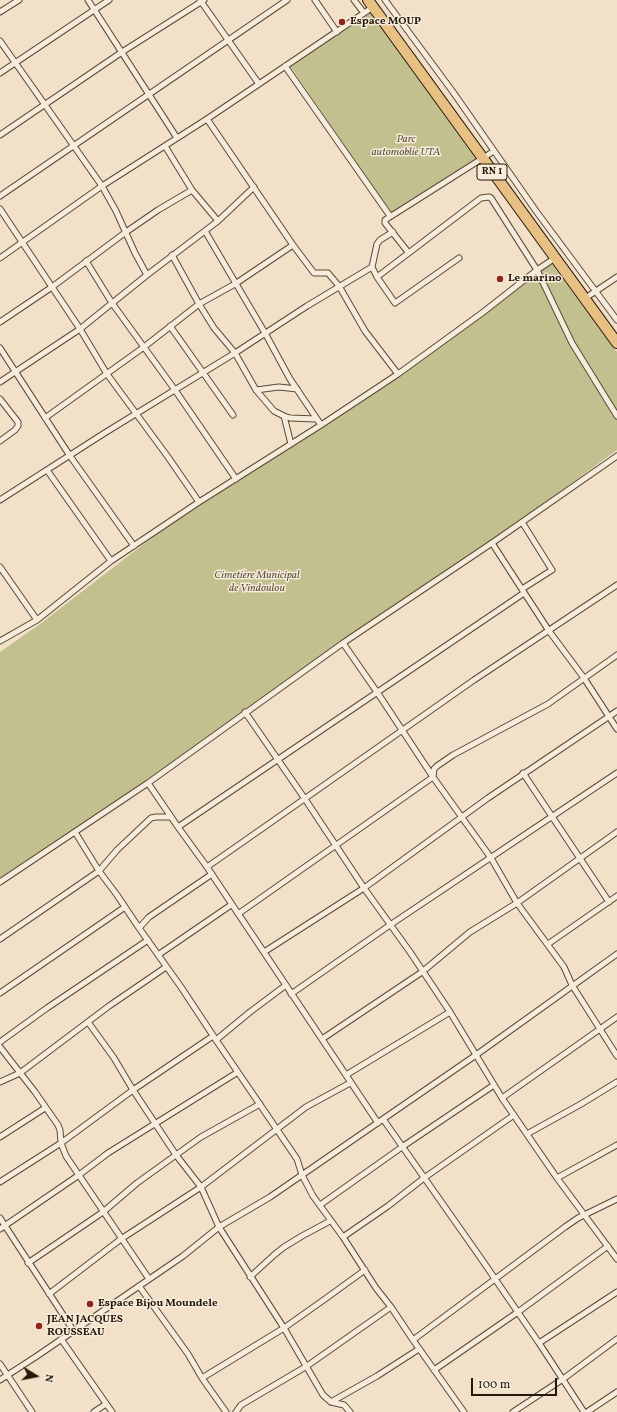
<!DOCTYPE html>
<html>
<head>
<meta charset="utf-8">
<style>
  body { margin:0 }
  #map { position:relative; width:617px; height:1412px; overflow:hidden; background:#f2e1c8; font-family:Vollkorn,serif }
  canvas { display:block }
  .north { position:absolute; left:16px; top:1356px; width:40px; height:40px; -webkit-text-stroke:3px #f7ecdb; paint-order:stroke; rotate:100deg; font-size:11px; font-weight:700; line-height:16px; text-align:center; color:#241709 }
  .north::after { content:''; display:block; margin:auto; width:14px; height:18px; background:#241709; clip-path:polygon(50% 0,100% 100%,50% 72%,0 100%) }
  .scale { position:absolute; left:471px; top:1378px; width:86px; height:18px; box-sizing:border-box; border:2px solid #241709; border-top:0; padding-left:5px; font-size:12px; line-height:14px; white-space:nowrap; color:#241709; -webkit-text-stroke:3px #f7ecdb; paint-order:stroke }
</style>
</head>
<body>
<div id="map">
<canvas width="617" height="1412"></canvas>
<div class="north">N</div>
<div class="scale">100 m</div>
</div>
<script>
const ctx = document.querySelector('canvas').getContext('2d');
ctx.lineJoin = 'round';
function paint(path, color) { ctx.fillStyle = color; ctx.fill(path, 'evenodd'); }
const shape = rows => new Path2D(rows.map(r => 'M' + r).join(''));
function strokePath(path, color, width, dash) { ctx.strokeStyle = color; ctx.lineWidth = width; ctx.lineCap = dash ? 'butt' : 'round'; ctx.setLineDash(dash || []); ctx.stroke(path); }
function write(font, color, halo, rows, align = 'center') {
  ctx.font = font + ' Vollkorn,serif'; ctx.lineWidth = 3; ctx.setLineDash([]); ctx.textBaseline = 'middle'; ctx.strokeStyle = halo; ctx.fillStyle = color; for (const [text, x, y, turn = 0] of rows) {
    ctx.save(); ctx.translate(x, y); ctx.rotate((+turn || 0) * Math.PI / 180); ctx.textAlign = isNaN(turn) ? turn : align; if (halo) ctx.strokeText(text, 0, 0); ctx.fillText(text, 0, 0); ctx.restore();
  }
}
const green = shape([
  [371,13,476,159,393,215,290,66],
  [550,262,617,352,617,450,471,557,296,676,148,783,0,878,0,652,40,624,198,502,398,374]
]);
const street = shape([
  [88,0,177,138],
  [200,0,259,84],
  [315,0,337,32],
  [354,0,364,13],
  [385,0,453,92,536,211,617,320],
  [0,12,19,0],
  [0,41,102,186,116,211,135,253,147,275],
  [285,66,390,216],
  [0,73,109,0],
  [207,119,293,245,314,273,328,273,339,286,365,331,398,374],
  [0,135,122,52,204,0],
  [165,146,192,190,218,221],
  [0,196,287,0],
  [0,209,80,329,107,374,168,457,199,502],
  [205,231,265,333,290,379,321,425],
  [408,252,385,223,385,220,494,151],
  [172,255,199,304,214,328,235,353,256,390,274,411,284,416,290,418,316,419],
  [0,258,102,186,207,119,373,7],
  [86,261,112,303,175,390,236,479],
  [372,267,377,277,395,303,459,258],
  [377,277,481,198,489,197,491,198,537,270,572,343,617,416],
  [584,299,617,277],
  [0,322,52,287,126,232,158,210,192,190],
  [170,326,233,415],
  [0,348,70,456,134,546],
  [0,382,80,329,147,275,218,221,254,187],
  [256,390,279,387,297,389],
  [0,399,18,422,18,426,15,430,0,441],
  [284,416,291,444],
  [45,418,144,347,199,304,235,284,293,245],
  [47,470,111,561],
  [0,500,103,434,235,353,307,306,372,267,377,244,380,240,393,232],
  [492,543,549,631,584,678,617,729],
  [0,567,37,620],
  [522,589,552,570,522,522],
  [0,641,37,620,111,561,199,502,321,425,398,374,482,313,537,270,555,258],
  [343,643,377,692,433,777,491,858,517,903,564,967,572,985,617,1056],
  [245,712,305,799,364,888,410,952,450,1012,502,1098,557,1178,617,1259],
  [523,773,609,902],
  [148,783,178,827,207,867,378,1123],
  [178,827,524,593],
  [75,832,99,871,117,895,139,928,181,987,216,1040,297,1159,302,1175,313,1196,343,1237,376,1288,391,1307,413,1340,464,1412],
  [207,867,260,830,474,680,617,585],
  [0,882,148,783,343,643,492,543,617,456],
  [238,914,433,777,434,769,437,766,453,755,548,704,617,655],
  [139,928,149,917,212,874],
  [0,939,99,871,117,850,151,818,156,817,171,817],
  [548,944,617,896],
  [264,952,364,888,488,798,617,711],
  [158,955,231,905],
  [0,993,125,907],
  [291,994,390,925,617,773],
  [88,1022,114,1058,133,1090,176,1155,201,1187,219,1227,284,1328,323,1395,331,1402,344,1405,350,1412],
  [322,1039,422,972,470,932,517,903,617,832],
  [216,1040,250,1012,286,985],
  [0,1042,47,1008,148,940],
  [0,1047,35,1092,58,1125,60,1130,61,1143,66,1156,149,1279],
  [346,1075,450,1012],
  [0,1082,20,1073,109,1006,166,967],
  [502,1098,617,1017],
  [383,1119,480,1257,539,1343,584,1412],
  [527,1134,581,1104,617,1082],
  [0,1137,45,1108],
  [557,1178,617,1145],
  [0,1182,61,1143,133,1090,213,1036],
  [320,1205,402,1147,494,1085],
  [0,1218,73,1330],
  [0,1229,79,1175,108,1153,238,1072],
  [343,1237,388,1206,424,1178,514,1115],
  [28,1263,103,1212,137,1183,201,1137,260,1104],
  [250,1277,274,1255,284,1247,302,1236,330,1221],
  [139,1286,188,1354,202,1378,226,1412],
  [49,1294,121,1239,201,1187,306,1107,350,1083],
  [61,1339,112,1412],
  [413,1340,565,1227,578,1218,617,1199],
  [539,1343,617,1292],
  [0,1364,32,1412],
  [434,1370,518,1312,608,1246],
  [202,1378,284,1328,325,1299,365,1270],
  [0,1380,37,1356,183,1256,219,1227,270,1197,476,1055,617,954],
  [331,1402,377,1376,419,1349],
  [94,1412,106,1404],
  [236,1412,241,1405,307,1366,391,1307],
  [513,1412,563,1379,617,1339],
  [587,1412,617,1392]
]);
const highway = shape([
  [368,0,617,343]
]);
const markers = [
  [342,22,4,"#8f2418"],
  [500,279,4,"#8f2418"],
  [90,1304,4,"#8f2418"],
  [39,1326,4,"#8f2418"]
];
const shields = [
  [492,172,30]
];
const shieldNames = [
  ["RN 1",492,172]
];
const poiNames = [
  ["Espace MOUP",350,22],
  ["Le marino",508,279],
  ["Espace Bijou Moundele",98,1304],
  ["JEAN JACQUES",47,1320],
  ["ROUSSEAU",47,1333]
];
const parkNames = [
  ["Parc",406,140],
  ["automoblie UTA",406,153],
  ["Cimetière Municipal",257,576],
  ["de Vindoulou",257,589]
];
paint(green, '#c3c090');
strokePath(street, '#584a39', 7);
strokePath(highway, '#241709', 12);
strokePath(street, '#f7ecdb', 5);
strokePath(highway, '#e9c084', 10);
for (const [x, y, r, color] of markers) { const dot = new Path2D(); dot.arc(x, y, r, 0, 2 * Math.PI); ctx.fillStyle = color; ctx.fill(dot); strokePath(dot, '#f7ecdb', 1.5); }
for (const [x, y, w] of shields) { const box = new Path2D(); box.roundRect(x - w / 2, y - 8, w, 16, 3); ctx.fillStyle = '#f7ecdb'; ctx.fill(box); strokePath(box, '#241709', 1); }
write('bold 10px', '#241709', null, shieldNames);
write('bold 11px', '#241709', '#f7ecdb', poiNames, 'left');
write('italic 11px', '#5c5238', '#f7ecdb', parkNames);
</script>
</body>
</html>
